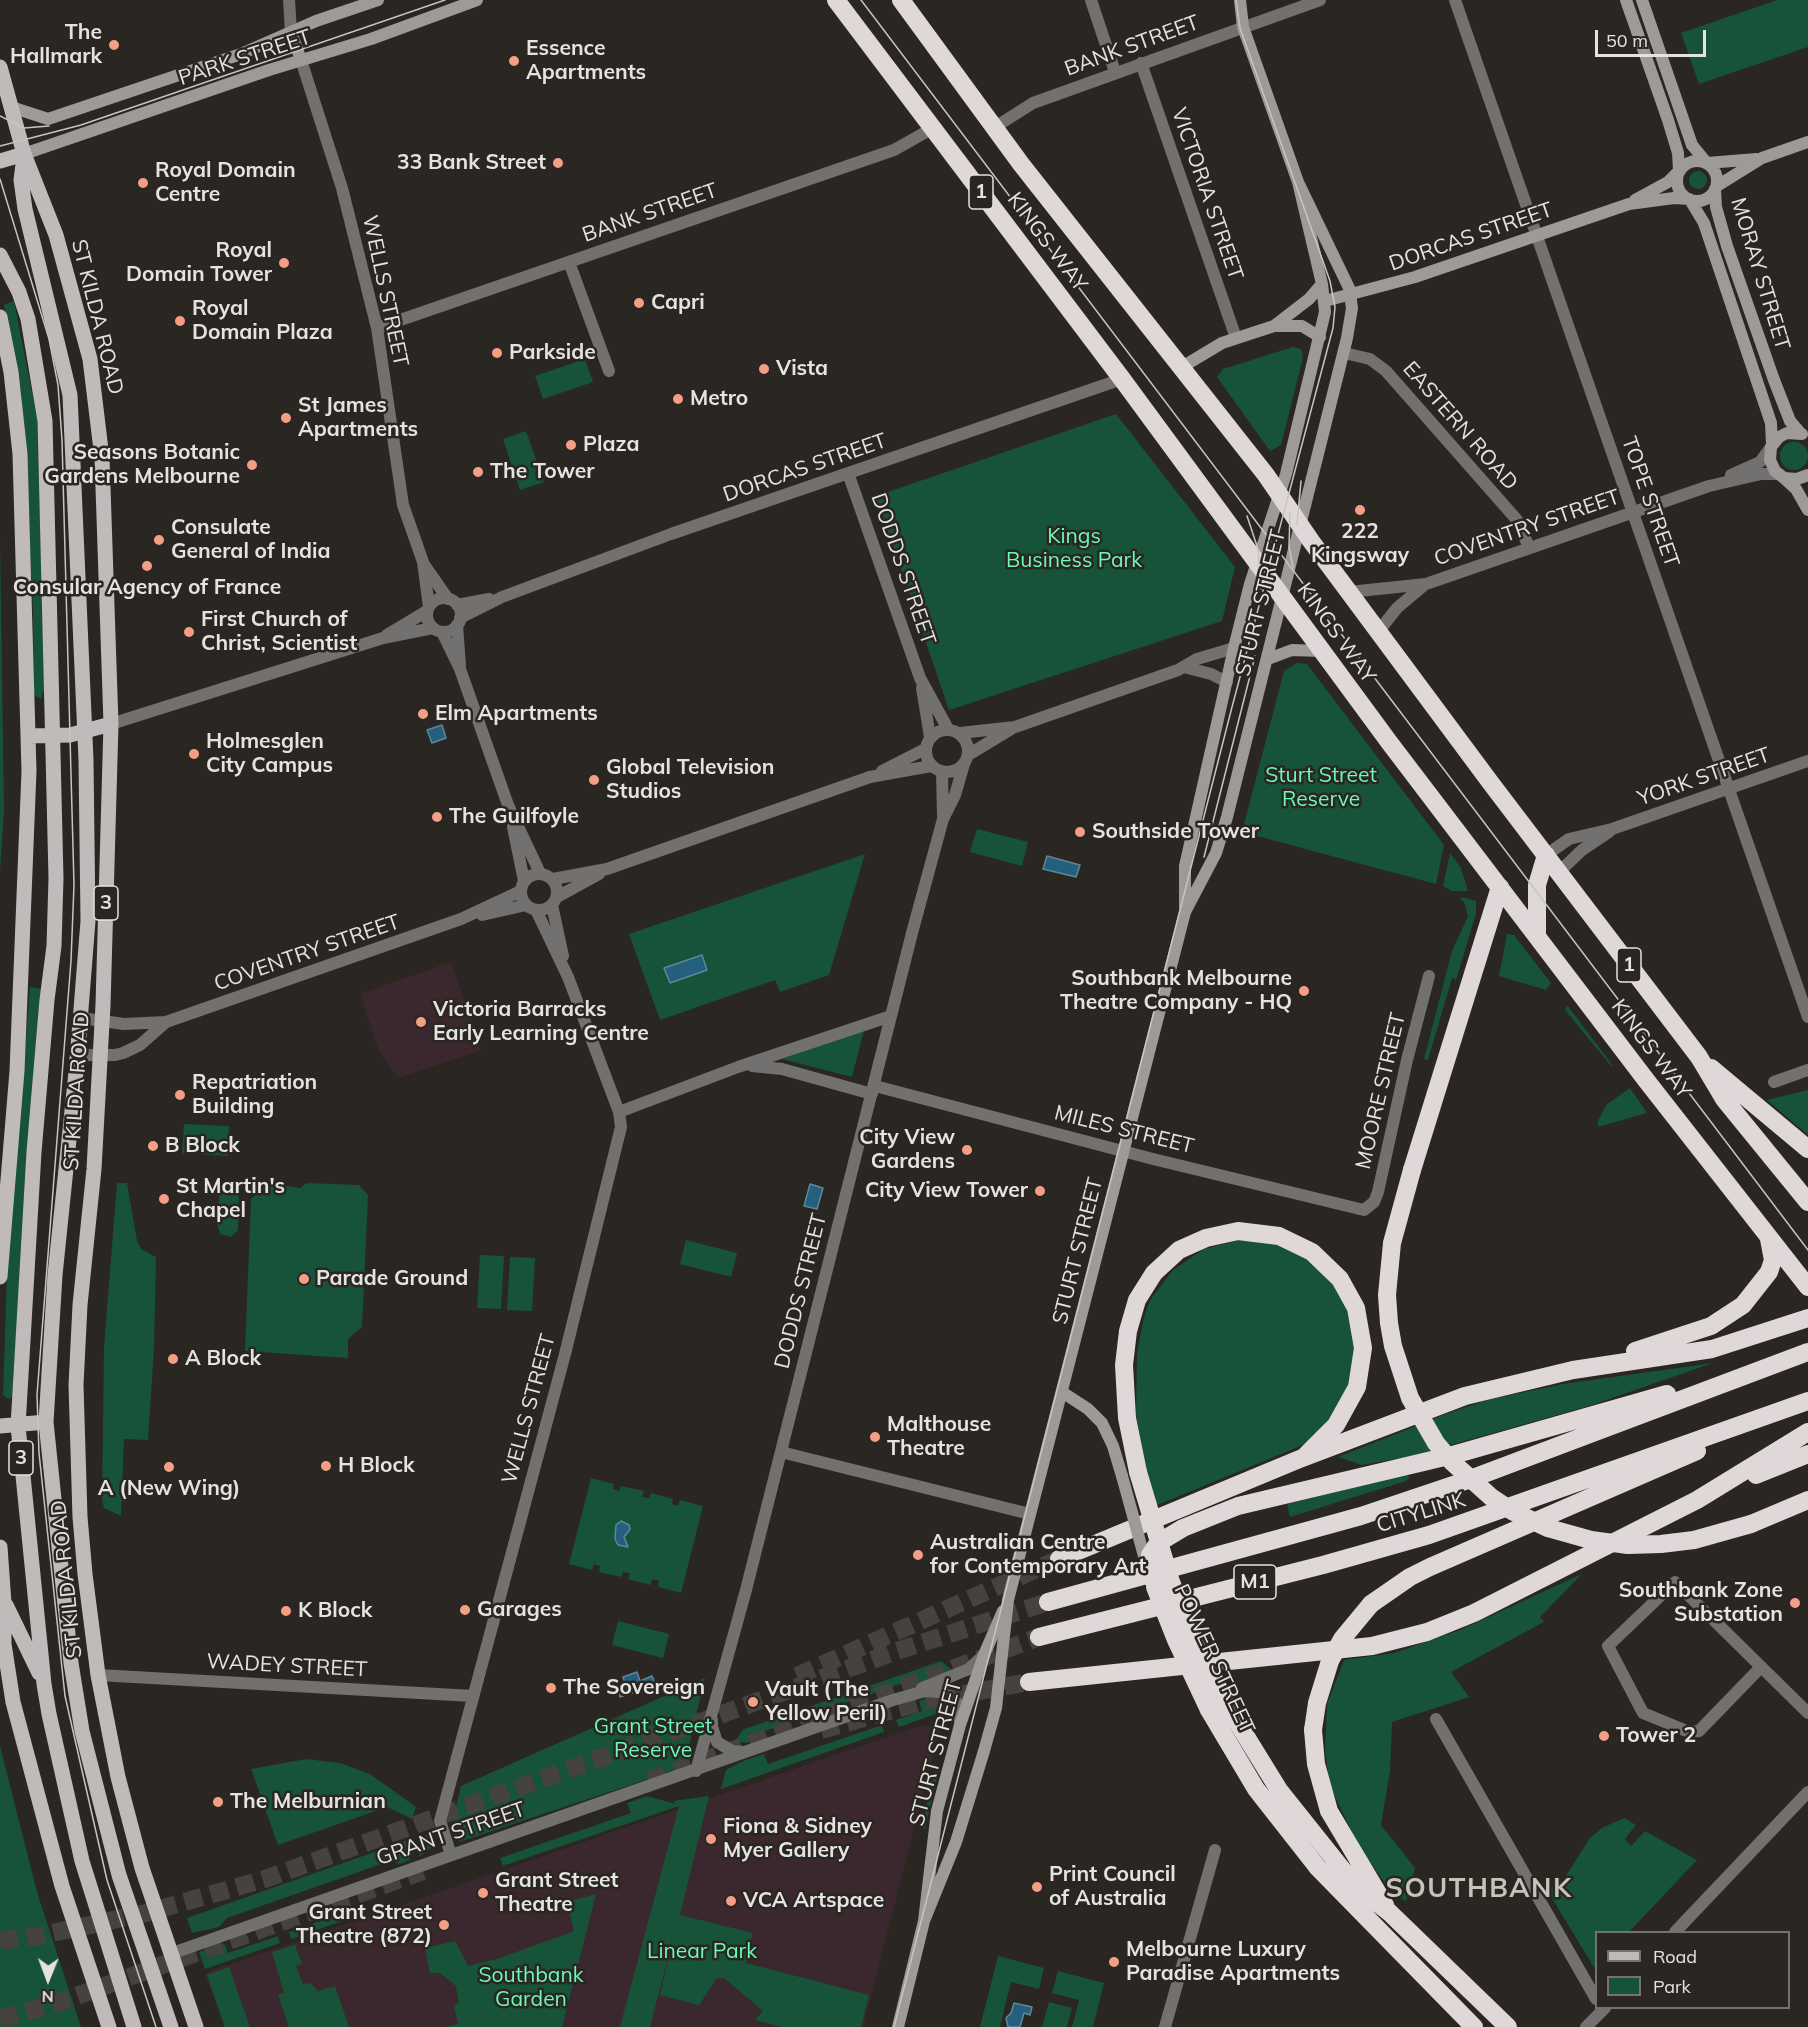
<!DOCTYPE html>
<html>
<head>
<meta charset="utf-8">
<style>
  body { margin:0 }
  #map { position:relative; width:1808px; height:2027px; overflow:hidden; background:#2a2622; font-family:Mulish,sans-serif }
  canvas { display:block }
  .legend { position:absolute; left:1595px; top:1931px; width:195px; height:78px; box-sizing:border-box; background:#2a2622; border:2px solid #75726e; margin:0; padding:8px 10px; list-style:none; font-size:18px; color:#e5e3e0 }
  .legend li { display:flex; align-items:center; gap:12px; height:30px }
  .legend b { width:30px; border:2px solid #75726e }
  .north { position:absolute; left:18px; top:1949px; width:60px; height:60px; -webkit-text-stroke:4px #2a2622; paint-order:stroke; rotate:181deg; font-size:16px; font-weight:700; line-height:24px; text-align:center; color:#e5e3e0 }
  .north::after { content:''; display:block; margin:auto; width:21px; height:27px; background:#e5e3e0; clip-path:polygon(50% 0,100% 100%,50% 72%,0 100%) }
  .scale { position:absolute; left:1595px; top:30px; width:111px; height:27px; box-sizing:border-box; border:3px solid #e5e3e0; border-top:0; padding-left:8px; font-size:18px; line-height:21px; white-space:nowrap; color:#e5e3e0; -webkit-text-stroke:4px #2a2622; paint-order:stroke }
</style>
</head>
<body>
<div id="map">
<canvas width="1808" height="2027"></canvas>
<ul class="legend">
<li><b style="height:8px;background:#c1babb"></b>Road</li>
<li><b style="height:16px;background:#175338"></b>Park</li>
</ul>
<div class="north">N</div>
<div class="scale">50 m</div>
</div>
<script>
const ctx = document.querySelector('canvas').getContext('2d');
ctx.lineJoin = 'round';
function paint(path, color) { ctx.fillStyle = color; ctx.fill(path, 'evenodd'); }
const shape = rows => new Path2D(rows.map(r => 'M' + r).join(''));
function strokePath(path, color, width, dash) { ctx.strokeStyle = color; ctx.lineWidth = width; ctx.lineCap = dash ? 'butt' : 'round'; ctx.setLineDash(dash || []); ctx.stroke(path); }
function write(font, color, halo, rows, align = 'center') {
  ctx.font = font + ' Mulish,sans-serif'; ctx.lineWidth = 5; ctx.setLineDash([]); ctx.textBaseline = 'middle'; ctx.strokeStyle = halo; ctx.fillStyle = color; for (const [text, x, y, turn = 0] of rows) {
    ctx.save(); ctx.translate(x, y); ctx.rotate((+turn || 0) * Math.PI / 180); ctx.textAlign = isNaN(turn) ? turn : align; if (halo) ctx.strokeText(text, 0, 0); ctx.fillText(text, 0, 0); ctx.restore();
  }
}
const education = shape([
  [451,962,482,1050,398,1078,379,1051,360,994],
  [922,1725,940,1729,863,2027,224,2027,205,1973]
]);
const green = shape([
  [1777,0,1808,0,1808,47,1699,84,1681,33],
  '1689 180a9 9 0 1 1 18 0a9 9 0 1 1-18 0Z',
  [14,301,37,418,45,687,41,699,34,695,33,609,21,392,4,305],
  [1293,347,1301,349,1303,357,1281,445,1270,451,1217,377,1223,369],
  [585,359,593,382,543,399,535,376],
  [1116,414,1235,567,1222,621,949,710,876,496],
  [526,431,544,482,520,490,503,439],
  '1780 456a14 14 0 1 1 28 0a14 14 0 1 1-28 0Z',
  [0,537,4,811,0,872],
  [1297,663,1307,664,1444,845,1436,884,1242,832,1284,671],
  [977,829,1028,842,1022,866,970,852],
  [1450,853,1461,868,1468,891,1452,891,1443,886],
  [865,854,829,975,780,992,775,980,660,1020,629,934],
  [1462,897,1476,901,1476,913,1456,980,1452,978,1428,1060,1424,1059,1452,951,1468,916,1464,902,1460,899],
  [1507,934,1514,935,1551,983,1546,990,1499,976],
  [30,987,45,989,26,1196,12,1397,9,1399,3,1395,7,1273],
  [1567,1005,1613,1066,1612,1067,1565,1010],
  [864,1030,852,1077,782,1059],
  [1630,1088,1647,1113,1598,1127,1598,1121,1606,1105],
  [1808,1090,1808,1135,1767,1100],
  [184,1124,229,1126,228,1156,182,1153],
  [224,1182,236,1183,239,1190,238,1230,231,1237,220,1234,217,1224,220,1186],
  [117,1183,127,1183,137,1241,141,1249,156,1257,154,1348,148,1440,124,1439,121,1516,104,1508,102,1499,104,1347],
  [268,1183,300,1188,307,1183,359,1185,368,1195,362,1327,348,1339,348,1358,245,1351,251,1199],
  [686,1240,737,1253,731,1277,680,1264],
  [1239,1240,1276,1243,1307,1257,1342,1293,1358,1341,1349,1392,1318,1434,1303,1445,1155,1506,1145,1470,1136,1412,1137,1353,1144,1317,1150,1300,1173,1270,1204,1249],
  [480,1255,504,1256,501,1309,477,1308],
  [510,1257,535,1258,532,1311,507,1310],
  [1713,1363,1592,1405,1412,1456,1362,1465,1338,1457,1448,1413,1491,1399,1563,1384],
  [1405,1474,1410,1477,1406,1481,1290,1517,1287,1504],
  [591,1478,614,1484,613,1489,619,1491,621,1486,644,1491,642,1497,649,1498,651,1493,673,1499,672,1504,678,1506,680,1500,703,1506,681,1593,658,1587,659,1581,652,1579,651,1585,628,1579,630,1573,623,1572,621,1577,599,1572,600,1566,594,1564,592,1570,569,1564],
  [1582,1574,1540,1617,1544,1622,1451,1672,1469,1697,1392,1722,1390,1770,1381,1825,1415,1868,1406,1901,1394,1895,1360,1849,1330,1786,1325,1752,1327,1704,1344,1660,1394,1653,1460,1630],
  [618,1621,669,1634,663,1658,612,1645],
  [941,1661,953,1671,913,1685,903,1683,765,1731,758,1738,746,1743,736,1741,742,1730],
  [705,1678,684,1767,459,1842,453,1819,461,1786],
  [934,1696,947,1702,936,1714,899,1727,896,1720,922,1711,919,1701],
  [882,1725,884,1732,721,1789,726,1770,743,1761,764,1754,768,1764],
  [0,1746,37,1892,81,2027,0,2027],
  [306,1759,340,1763,370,1774,416,1807,412,1819,387,1807,278,1845,251,1769],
  [936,1767,939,1768,925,1829,921,1828],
  [647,1796,676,1804,673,1801,709,1796,680,1915,753,1933,746,1963,869,1995,861,2027,781,2027,755,2020,763,2011,724,1978,717,1978,699,2005,660,1995,673,1938,650,2027,620,2027,679,1806,503,1866,500,1858,631,1813,627,1803],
  [1624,1818,1636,1825,1625,1839,1631,1846,1645,1831,1697,1860,1629,1932,1596,1932,1595,1969,1547,1890,1562,1882,1590,1838,1602,1828],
  [433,1833,434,1839,432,1847,419,1857,424,1836],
  [414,1838,409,1860,400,1864,390,1861,227,1918,219,1927,192,1933,187,1918],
  [596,1894,562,2027,445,2027,458,2024,454,2005,459,2004,456,1986,440,1973,430,1973,425,1948,455,1941,468,1966,500,1958,574,1931,567,1902],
  [356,1908,359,1915,291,1939,289,1932],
  [278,1936,280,1943,205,1969,199,1952,224,1943,228,1953],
  [295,1945,302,1964,296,1966,303,1984,310,1983,318,1991,335,1986,349,2027,289,2027,278,1995,284,1993,272,1952],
  [998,1956,1044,1968,1039,1989,1011,1982,1000,2027,980,2027],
  [229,1967,250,2027,225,2027,207,1975],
  [1058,1971,1104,1983,1093,2027,1072,2027,1079,2000,1052,1993],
  [1049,2002,1072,2008,1067,2027,1042,2027]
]);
const water = shape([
  [442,725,446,738,432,743,427,730,442,725],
  [1047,856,1080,865,1076,877,1043,869,1047,856],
  [702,955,707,970,670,983,664,968,702,955],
  [810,1184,823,1188,817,1209,804,1206,810,1184],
  [621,1521,629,1525,630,1529,624,1537,628,1547,618,1545,615,1539,616,1525,621,1521],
  [637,1672,640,1681,652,1676,656,1685,620,1697,618,1689,626,1687,623,1677,637,1672],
  [1014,2003,1032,2007,1030,2015,1024,2013,1020,2027,1008,2027,1006,2018,1011,2013,1014,2003]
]);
const highwayTunnel = shape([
  [797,1676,1059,1559],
  [821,1730,925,1701,1029,1682],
  [649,1781,1039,1637],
  [0,1941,38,1936,146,1913,265,1879,897,1651,1048,1602],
  [0,2019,60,2002,423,1871]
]);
const street = shape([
  [289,0,291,32],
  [1091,0,1115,72],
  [1455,0,1808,1017],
  [301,60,342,188,377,328,403,505,423,562,429,607],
  [1141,63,1236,338],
  [995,127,1033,103,1320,0],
  [569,262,609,371],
  [377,328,894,150,933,128],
  [1344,353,1370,359,1386,371,1517,520,1529,547],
  [848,473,920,678,948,729],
  [1731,475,1760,462,1771,447],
  [425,566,448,599],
  [1349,592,1426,584,1709,486,1761,474,1778,474],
  '427 615a17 17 0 1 1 34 0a17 17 0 1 1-34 0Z',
  [457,605,489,599],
  [460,618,502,597,671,534,1122,379],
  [457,625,460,665],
  [442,632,460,669,508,805,540,873],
  [1378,632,1397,608,1422,587],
  [387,635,427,611],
  [1184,667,1211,674,1227,682],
  [922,688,930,737],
  [111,724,383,638,433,628],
  '926 751a21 21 0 1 1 42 0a21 21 0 1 1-42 0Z',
  [960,733,1015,727,1178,670,1197,659,1234,648],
  [968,755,1011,729],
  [882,771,925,749],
  [942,772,943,815],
  [513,827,524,881],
  [1546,855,1569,839,1612,829,1808,761],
  [1559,872,1582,850,1609,832],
  '521 892a18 18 0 1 1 36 0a18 18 0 1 1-36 0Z',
  [553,879,607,869,870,777,931,766],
  [557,897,599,874],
  [552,905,563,956],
  [482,915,526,905],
  [81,1018,124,1024,166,1022,461,919,521,891],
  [78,1055,115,1055,123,1053,140,1045,166,1022],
  [752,1066,782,1069,872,1094],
  [1774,1082,1808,1070],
  [875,1086,1153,1159,1364,1210,1374,1202,1378,1192,1407,1060,1429,976],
  [619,1112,738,1067,891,1016],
  [781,1452,1030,1514],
  [1761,1667,1699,1731,1689,1732,1643,1713,1608,1646,1675,1582,1808,1713],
  [98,1675,473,1696],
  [922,1688,969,1669,984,1655],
  [1436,1719,1596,1999],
  [712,1720,712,1727,717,1742,732,1751,743,1752],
  [696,1771,746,1590,912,933,943,819,955,795,964,764],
  [451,1855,440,1821,565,1354,621,1127,619,1112,568,977,536,910],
  [1675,1932,1808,1792],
  [170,1954,893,1700,925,1691,940,1692,951,1697,959,1705,960,1723],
  [1165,2027,1215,1850],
  [1586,2027,1605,2008]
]);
const secondary = shape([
  [1626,0,1668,120,1678,153,1679,170],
  [1642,0,1692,145,1706,162],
  [291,32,301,60],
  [11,107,48,119,241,54,316,21,378,0],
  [24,154,269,70,371,39,477,0],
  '1677 181a20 20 0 1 1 40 0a20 20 0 1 1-40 0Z',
  [1707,163,1757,159],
  [1717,186,1762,158,1808,142],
  [1715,189,1716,207,1727,246,1774,380,1790,421,1801,434],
  [1635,200,1668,182,1678,172],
  [1690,200,1704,223,1771,423,1772,445],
  [1325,301,1415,277,1629,204,1674,198,1689,199],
  [1274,326,1309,299,1322,284],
  [1182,367,1222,343,1274,326,1302,326,1320,337],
  [1802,434,1787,433,1779,437,1771,447,1770,460,1775,471,1784,478,1797,479,1808,475],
  [1784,478,1796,489,1808,510],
  [1268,659,1292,650,1321,651],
  [1185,907,1185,866,1234,648,1250,584,1286,474,1325,312,1322,284,1298,182,1243,27,1240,0],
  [1062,1392,1088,1409,1102,1423,1113,1446,1122,1476],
  [924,1921,956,1842,984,1751,996,1708,1008,1600,1185,912,1216,853,1227,817,1347,338,1352,308,1349,288,1298,182],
  [898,2027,924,1921,937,1811,960,1725,984,1655,1003,1611]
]);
const primary = shape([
  [0,67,24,154,56,235,90,359,102,458,111,724,103,1005,94,1169,80,1305,76,1385,80,1517,85,1574,98,1675,118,1777,142,1868,196,2027],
  [24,157,21,180,25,209,70,395,86,760,88,921,76,1072,55,1275,46,1422,71,1663,82,1731,119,1875,171,2027],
  [0,161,24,154],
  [0,255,19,292,28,319,45,421,56,878,54,946,47,1000,34,1152,18,1426,44,1684,49,1714,82,1861,134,2027],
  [0,317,11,372,20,454,29,771,17,1071,0,1277],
  [28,736,70,735,111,724],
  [0,1426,46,1422],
  [0,1547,4,1603,4,1644,13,1702,62,1886,109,2027],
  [6,1605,39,1673]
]);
const highway = shape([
  [836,0,1122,379,1389,742,1646,1080,1808,1287],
  [901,0,1021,164,1266,475,1311,541,1490,782,1699,1057,1724,1099,1808,1202],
  [1537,936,1537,885,1546,855],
  [1711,1068,1808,1149],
  [1412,1170,1500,887],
  [1635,1351,1711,1326,1743,1305,1769,1272,1773,1260,1769,1239],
  [1138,1472,1127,1418,1124,1365,1128,1331,1137,1300,1154,1273,1179,1250,1206,1238,1238,1231,1279,1236,1312,1252,1340,1279,1356,1308,1363,1348,1357,1387,1336,1425,1306,1455],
  [1756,1475,1808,1454],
  [1751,1524,1808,1500],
  [1158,1543,1183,1528,1238,1506,1453,1455,1667,1394],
  [1059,1559,1302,1458,1465,1396,1573,1370,1712,1349,1808,1318],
  [1048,1602,1361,1516,1465,1481,1808,1352],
  [1371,1604,1410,1577,1430,1567,1697,1451],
  [1039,1637,1323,1565,1429,1535,1808,1401],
  [1029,1682,1372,1646,1427,1632,1474,1613,1697,1500,1808,1432],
  [1226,1704,1279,1790,1342,1869,1363,1892,1389,1912,1508,2027],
  [1209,1710,1256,1789,1318,1868,1474,2027],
  [1313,1730,1316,1764,1329,1811,1385,1905]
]);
const tram = shape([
  [861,0,1808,1250],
  [0,116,24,128,49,126],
  [0,146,81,125,445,0],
  [0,179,49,339,58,385,62,440,74,885,71,961,37,1395,39,1453,65,1696,107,1880,156,2027],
  [1290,513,1289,547,1293,567],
  [1247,516,1258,549,1261,589],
  [1297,525,1301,481],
  [1204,857,1255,656],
  [894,2027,1232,707,1333,328,1335,307,1330,281,1240,28,1236,0]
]);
const secondaryBridge = shape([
  [1122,1476,1147,1567]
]);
const highwayBridge = shape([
  [1412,1170,1392,1243,1387,1295,1389,1323,1393,1346,1410,1398,1436,1443,1452,1462,1491,1497,1512,1511,1548,1528,1591,1540,1628,1545,1661,1544,1694,1540,1751,1524],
  [1138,1472,1171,1582,1194,1638,1226,1704],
  [1152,1579,1150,1555,1158,1543],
  [1155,1587,1176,1640,1209,1710],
  [1313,1730,1317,1703,1330,1661,1342,1639,1371,1604]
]);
const markers = [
  [114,45,6,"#f49e86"],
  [514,61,6,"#f49e86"],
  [558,163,6,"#f49e86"],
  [143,183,6,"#f49e86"],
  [284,263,6,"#f49e86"],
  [639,303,6,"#f49e86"],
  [180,321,6,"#f49e86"],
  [497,353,6,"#f49e86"],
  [764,369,6,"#f49e86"],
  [678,399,6,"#f49e86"],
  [286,418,6,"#f49e86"],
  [571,445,6,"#f49e86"],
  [252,465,6,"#f49e86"],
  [478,472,6,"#f49e86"],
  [1360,510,6,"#f49e86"],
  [159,540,6,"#f49e86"],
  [147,566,6,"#f49e86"],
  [189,632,6,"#f49e86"],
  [423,714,6,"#f49e86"],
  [194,754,6,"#f49e86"],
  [594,780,6,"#f49e86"],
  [437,817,6,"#f49e86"],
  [1080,832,6,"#f49e86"],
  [1304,991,6,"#f49e86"],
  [421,1022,6,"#f49e86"],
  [180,1095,6,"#f49e86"],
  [153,1146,6,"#f49e86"],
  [967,1150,6,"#f49e86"],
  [1040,1191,6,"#f49e86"],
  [164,1199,6,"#f49e86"],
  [304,1279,6,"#f49e86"],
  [173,1359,6,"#f49e86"],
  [875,1437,6,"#f49e86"],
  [326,1466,6,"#f49e86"],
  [169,1467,6,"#f49e86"],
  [918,1555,6,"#f49e86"],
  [1795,1603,6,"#f49e86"],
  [465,1610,6,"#f49e86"],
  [286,1611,6,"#f49e86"],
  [551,1688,6,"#f49e86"],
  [753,1702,6,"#f49e86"],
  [1604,1736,6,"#f49e86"],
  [218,1802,6,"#f49e86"],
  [711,1839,6,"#f49e86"],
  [1037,1887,6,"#f49e86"],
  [483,1893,6,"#f49e86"],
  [731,1901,6,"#f49e86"],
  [444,1925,6,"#f49e86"],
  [1114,1962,6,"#f49e86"]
];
const shields = [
  [981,192,24],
  [106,903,24],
  [1629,965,24],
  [21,1458,24],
  [1255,1582,42]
];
const shieldNames = [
  ["1",981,192],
  ["3",106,903],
  ["1",1629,965],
  ["3",21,1458],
  ["M1",1255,1582]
];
const poiNames = [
  ["The",102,33,"right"],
  ["Hallmark",102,57,"right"],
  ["Essence",526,49],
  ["Apartments",526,73],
  ["33 Bank Street",546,163,"right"],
  ["Royal Domain",155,171],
  ["Centre",155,195],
  ["Royal",272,251,"right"],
  ["Domain Tower",272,275,"right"],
  ["Capri",651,303],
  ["Royal",192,309],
  ["Domain Plaza",192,333],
  ["Parkside",509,353],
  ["Vista",776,369],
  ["Metro",690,399],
  ["St James",298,406],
  ["Apartments",298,430],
  ["Plaza",583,445],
  ["Seasons Botanic",240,453,"right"],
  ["Gardens Melbourne",240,477,"right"],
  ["The Tower",490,472],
  ["Consulate",171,528],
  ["General of India",171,552],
  ["222",1360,532,"center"],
  ["Kingsway",1360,556,"center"],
  ["Consular Agency of France",147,588,"center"],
  ["First Church of",201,620],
  ["Christ, Scientist",201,644],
  ["Elm Apartments",435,714],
  ["Holmesglen",206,742],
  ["City Campus",206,766],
  ["Global Television",606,768],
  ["Studios",606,792],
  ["The Guilfoyle",449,817],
  ["Southside Tower",1092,832],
  ["Southbank Melbourne",1292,979,"right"],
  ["Theatre Company - HQ",1292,1003,"right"],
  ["Victoria Barracks",433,1010],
  ["Early Learning Centre",433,1034],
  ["Repatriation",192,1083],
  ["Building",192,1107],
  ["City View",955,1138,"right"],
  ["Gardens",955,1162,"right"],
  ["B Block",165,1146],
  ["St Martin's",176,1187],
  ["Chapel",176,1211],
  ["City View Tower",1028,1191,"right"],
  ["Parade Ground",316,1279],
  ["A Block",185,1359],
  ["Malthouse",887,1425],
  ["Theatre",887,1449],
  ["H Block",338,1466],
  ["A (New Wing)",169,1489,"center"],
  ["Australian Centre",930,1543],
  ["for Contemporary Art",930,1567],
  ["Southbank Zone",1783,1591,"right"],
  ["Substation",1783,1615,"right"],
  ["Garages",477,1610],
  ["K Block",298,1611],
  ["The Sovereign",563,1688],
  ["Vault (The",765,1690],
  ["Yellow Peril)",765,1714],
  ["Tower 2",1616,1736],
  ["The Melburnian",230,1802],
  ["Fiona & Sidney",723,1827],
  ["Myer Gallery",723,1851],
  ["Print Council",1049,1875],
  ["of Australia",1049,1899],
  ["Grant Street",495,1881],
  ["Theatre",495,1905],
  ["VCA Artspace",743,1901],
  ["Grant Street",432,1913,"right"],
  ["Theatre (872)",432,1937,"right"],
  ["Melbourne Luxury",1126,1950],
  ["Paradise Apartments",1126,1974]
];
const streetNames = [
  ["BANK STREET",1132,46,-20],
  ["PARK STREET",245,58,-18],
  ["VICTORIA STREET",1207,194,71],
  ["BANK STREET",650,213,-19],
  ["DORCAS STREET",1471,237,-19],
  ["KINGS WAY",1047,242,53],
  ["MORAY STREET",1760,274,73],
  ["WELLS STREET",385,291,78],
  ["ST KILDA ROAD",97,317,76],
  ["EASTERN ROAD",1460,426,49],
  ["DORCAS STREET",805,468,-19],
  ["TOPE STREET",1650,502,71],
  ["COVENTRY STREET",1527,528,-19],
  ["DODDS STREET",903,569,71],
  ["STURT STREET",1261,603,-76],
  ["KINGS WAY",1336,633,54],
  ["YORK STREET",1704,777,-19],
  ["COVENTRY STREET",307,953,-19],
  ["KINGS WAY",1651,1049,53],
  ["ST KILDA ROAD",77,1091,-86],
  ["MOORE STREET",1381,1091,-77],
  ["MILES STREET",1124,1130,14],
  ["STURT STREET",1078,1251,-76],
  ["DODDS STREET",801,1291,-76],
  ["WELLS STREET",529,1409,-75],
  ["CITYLINK",1421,1513,-17],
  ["ST KILDA ROAD",67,1579,-96],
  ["POWER STREET",1214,1659,65],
  ["WADEY STREET",287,1666,3],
  ["STURT STREET",936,1753,-75],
  ["GRANT STREET",451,1834,-19]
];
const parkNames = [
  ["Kings",1074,537],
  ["Business Park",1074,561],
  ["Sturt Street",1321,776],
  ["Reserve",1321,800],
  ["Grant Street",653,1727],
  ["Reserve",653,1751],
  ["Linear Park",702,1952],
  ["Southbank",531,1976],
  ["Garden",531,2000]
];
const districtNames = [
  ["SOUTHBANK",1479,1889]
];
paint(education, '#3b282e');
paint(green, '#175338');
paint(water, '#255f7e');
strokePath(water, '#5f879b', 1.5);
strokePath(highwayTunnel, '#46423e', 18, [18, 9]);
strokePath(street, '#737070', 12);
strokePath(secondary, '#9f9a9a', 12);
strokePath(primary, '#c1babb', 15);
strokePath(highway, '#e0d7d8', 18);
strokePath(tram, '#c7c5c2', 1.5);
strokePath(secondaryBridge, '#9f9a9a', 12);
strokePath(highwayBridge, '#e0d7d8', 18);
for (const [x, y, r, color] of markers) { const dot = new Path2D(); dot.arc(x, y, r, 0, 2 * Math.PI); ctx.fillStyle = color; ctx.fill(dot); strokePath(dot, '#2a2622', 2); }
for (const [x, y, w] of shields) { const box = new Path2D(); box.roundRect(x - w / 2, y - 17, w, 34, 4.5); ctx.fillStyle = '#2a2622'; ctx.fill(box); strokePath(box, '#e5e3e0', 1.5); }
write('bold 20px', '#e5e3e0', null, shieldNames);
write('bold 21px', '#e5e3e0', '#2a2622', poiNames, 'left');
write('21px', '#e5e3e0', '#2a2622', streetNames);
write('21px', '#6afbb6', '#2a2622', parkNames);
ctx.letterSpacing = '1.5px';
write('bold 27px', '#c7c2bc', '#2a2622', districtNames);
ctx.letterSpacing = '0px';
</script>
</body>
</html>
